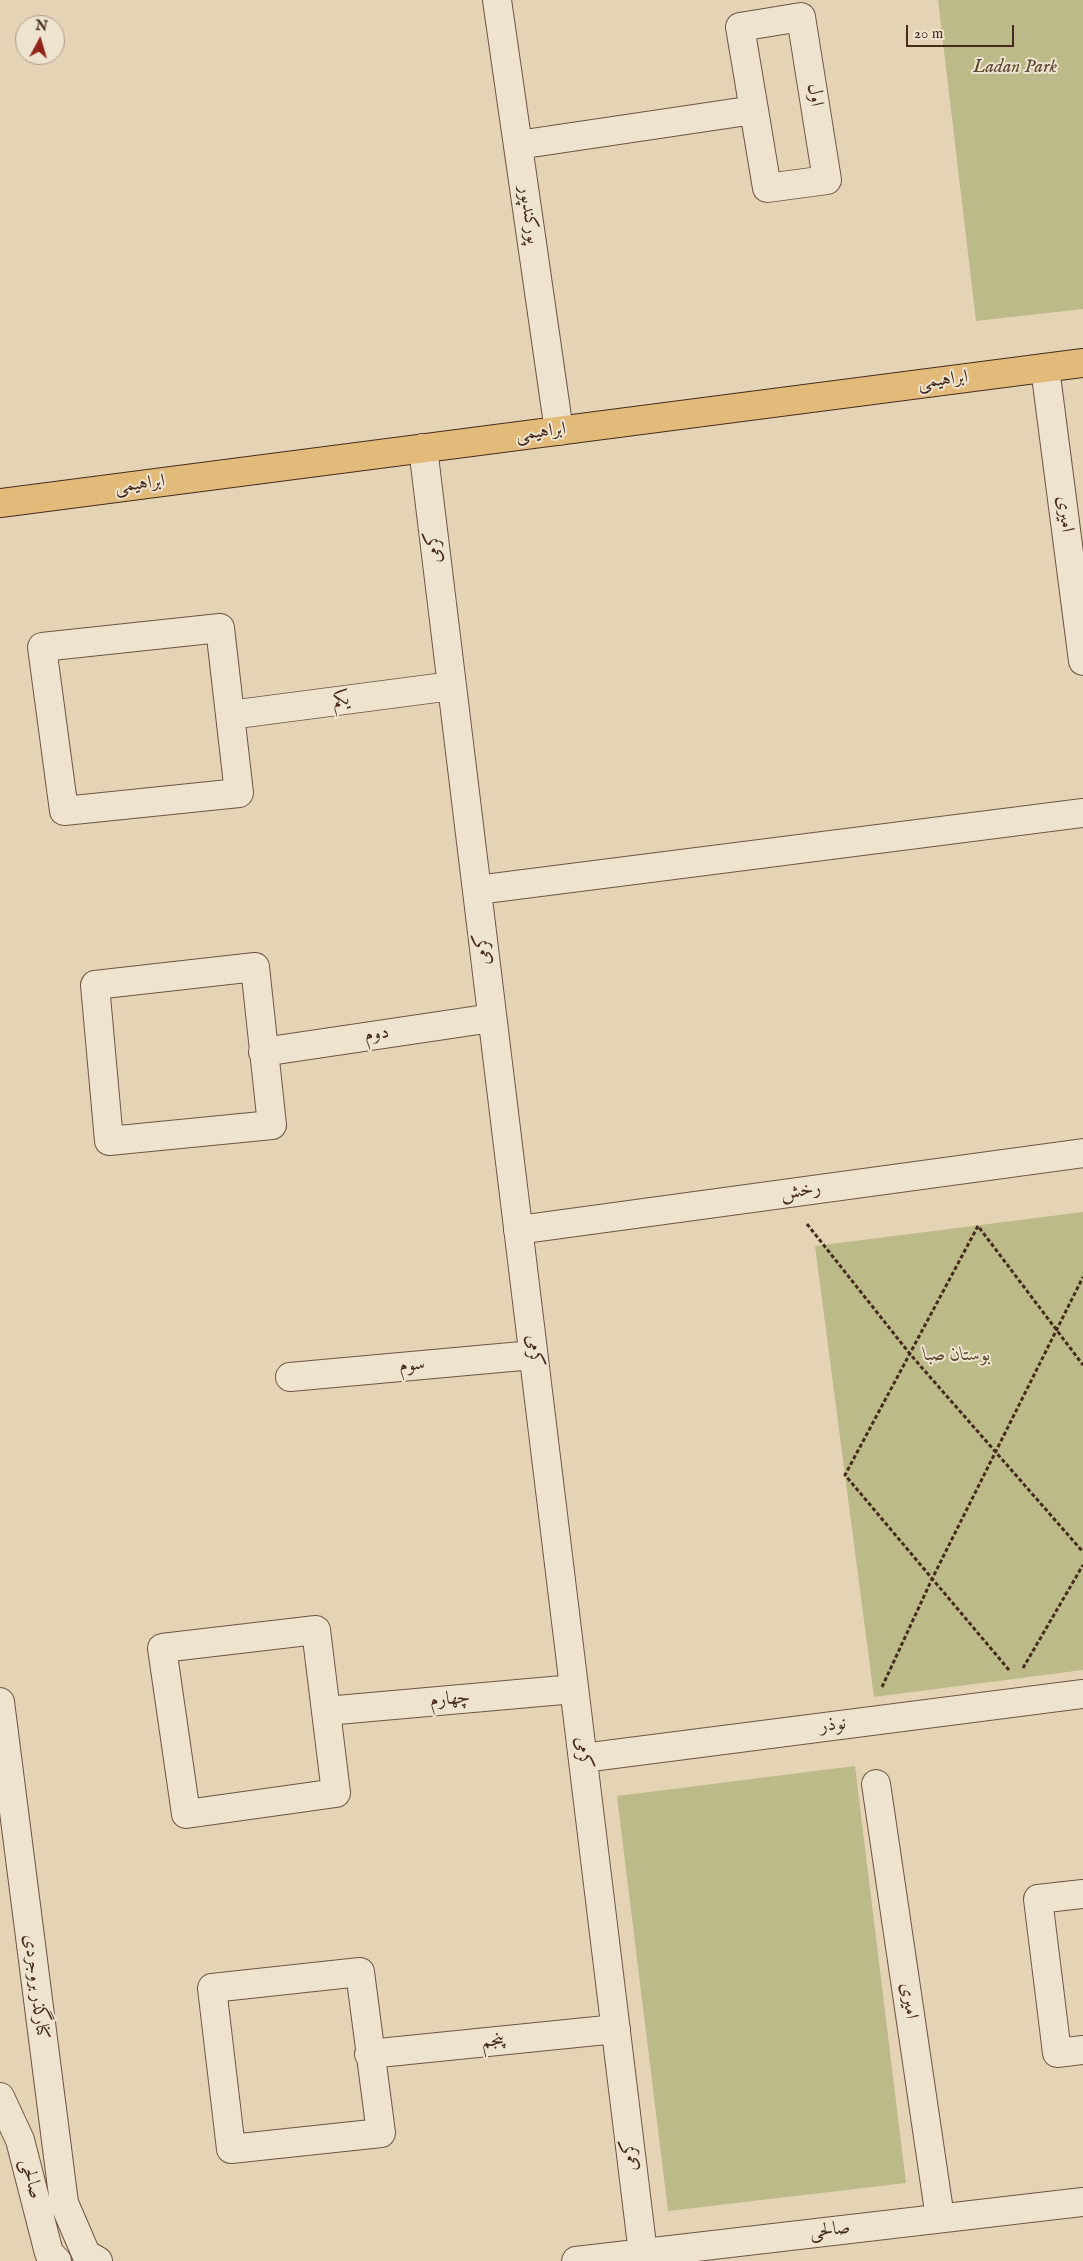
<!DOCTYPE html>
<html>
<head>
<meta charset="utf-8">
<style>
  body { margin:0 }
  #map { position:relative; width:1083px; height:2261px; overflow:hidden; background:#e4d4b5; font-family:"IM FELL English",serif }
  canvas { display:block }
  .north { position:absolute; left:15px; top:15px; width:50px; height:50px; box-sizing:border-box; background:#ede3cf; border:1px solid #a98; border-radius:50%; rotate:6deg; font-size:14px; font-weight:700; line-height:20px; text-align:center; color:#462b1d }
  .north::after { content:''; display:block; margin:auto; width:18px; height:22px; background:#8f2418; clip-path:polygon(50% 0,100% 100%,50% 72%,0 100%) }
  .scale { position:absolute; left:906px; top:25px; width:108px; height:22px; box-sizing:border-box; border:2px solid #462b1d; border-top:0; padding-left:6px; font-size:15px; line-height:18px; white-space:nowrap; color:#462b1d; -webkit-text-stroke:4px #ede3cf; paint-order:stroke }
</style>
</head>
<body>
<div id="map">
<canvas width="1083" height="2261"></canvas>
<div class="north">N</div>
<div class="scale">20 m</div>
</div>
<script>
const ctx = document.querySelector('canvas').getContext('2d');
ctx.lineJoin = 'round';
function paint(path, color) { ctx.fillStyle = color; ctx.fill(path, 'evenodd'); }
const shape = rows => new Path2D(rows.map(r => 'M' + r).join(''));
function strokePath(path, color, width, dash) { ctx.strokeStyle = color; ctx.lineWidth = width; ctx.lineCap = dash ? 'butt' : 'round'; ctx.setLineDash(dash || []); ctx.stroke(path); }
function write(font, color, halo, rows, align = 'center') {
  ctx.font = font + ' "IM FELL English",Amiri,serif'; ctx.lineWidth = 4; ctx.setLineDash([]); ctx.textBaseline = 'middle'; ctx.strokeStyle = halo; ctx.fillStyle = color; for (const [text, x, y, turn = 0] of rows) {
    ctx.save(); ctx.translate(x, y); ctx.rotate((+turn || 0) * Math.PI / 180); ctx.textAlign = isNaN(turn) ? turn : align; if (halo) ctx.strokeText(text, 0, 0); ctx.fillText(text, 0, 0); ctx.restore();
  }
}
const green = shape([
  [938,0,1083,0,1083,309,976,321],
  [1083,1212,1083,1670,874,1697,815,1246],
  [855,1766,906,2183,668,2211,617,1796]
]);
const path = shape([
  [807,1224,910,1354,1083,1552],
  [1023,1668,1083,1565],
  [1009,1670,845,1475,978,1226,1083,1365],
  [882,1687,932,1579,1083,1277]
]);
const minor = shape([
  [497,0,559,431],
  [518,145,754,110,740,27,801,17,827,180,767,188,754,110],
  [1045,368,1083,661],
  [423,448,643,2253],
  [220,628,239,793,64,811,42,647,220,628],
  [230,715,452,686],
  [477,890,1083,813],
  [255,967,272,1125,109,1141,95,985,255,967],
  [263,1052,492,1018],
  [518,1230,1083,1153],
  [290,1377,533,1355],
  [316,1630,336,1793,186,1814,162,1648,316,1630],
  [0,1702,64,2203,86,2254,98,2261],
  [326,1711,574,1689],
  [583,1758,1083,1694],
  [876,1784,940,2218],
  [1083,1894,1038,1899,1057,2053,1083,2050],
  [360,1972,381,2133,231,2149,212,1988,360,1972],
  [369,2054,616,2029],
  [0,2097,20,2140,49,2253,57,2261],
  [576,2261,1083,2202]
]);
const major = shape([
  [0,503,1083,363]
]);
const parkNames = [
  ["Ladan Park",1015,68],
  ["بوستان صبا",957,1356]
];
const streetNames = [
  ["اول",814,95,81],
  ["پورکندپور",528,215,82],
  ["ابراهیمی",943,381,-7],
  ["ابراهیمی",541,433,-7],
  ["ابراهیمی",140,485,-7],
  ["امیری",1064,514,83],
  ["کرمی",435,547,-97],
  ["یکم",341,701,-7],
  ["کرمی",484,949,-97],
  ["دوم",377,1035,-8],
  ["رخش",801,1192,-8],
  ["کرمی",533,1351,83],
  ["سوم",412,1366,-5],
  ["چهارم",450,1700,-5],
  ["نوذر",833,1726,-7],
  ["کرمی",582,1753,83],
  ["کنارگذر بروجردی",35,1987,83],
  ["امیری",908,2001,82],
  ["پنجم",493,2042,-6],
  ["کرمی",631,2155,-97],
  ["صالحی",30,2179,76],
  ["صالحی",830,2231,-7]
];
paint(green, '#bcba88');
strokePath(minor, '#6e5543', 30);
strokePath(major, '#462b1d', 30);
strokePath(path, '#462b1d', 3, [4, 2.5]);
strokePath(minor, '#ede3cf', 28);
strokePath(major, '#e2ba7a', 28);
write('italic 19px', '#5e4832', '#ede3cf', parkNames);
write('19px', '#462b1d', '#ede3cf', streetNames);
</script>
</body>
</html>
